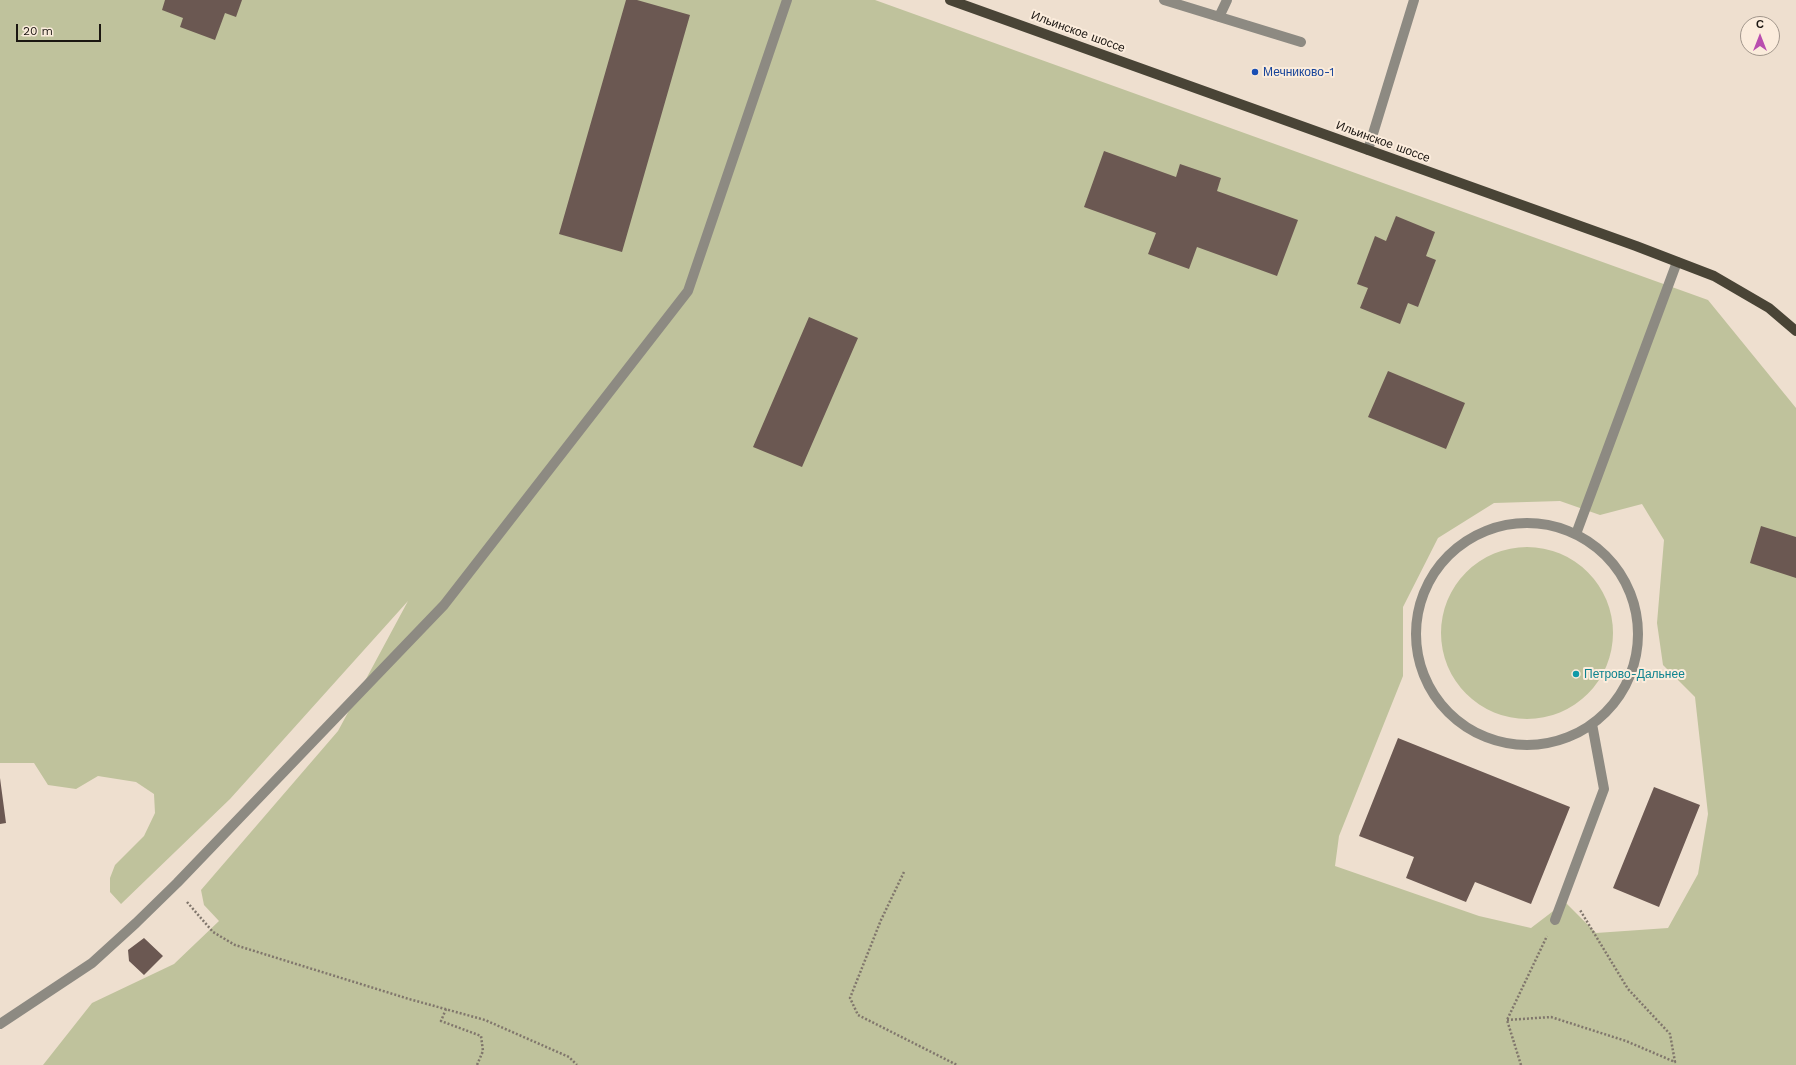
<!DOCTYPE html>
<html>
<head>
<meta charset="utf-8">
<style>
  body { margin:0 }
  #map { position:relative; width:1796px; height:1065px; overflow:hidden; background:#eedfcf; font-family:"Work Sans",sans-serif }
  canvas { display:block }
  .north { position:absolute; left:1740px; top:16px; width:40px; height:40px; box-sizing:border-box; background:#fbecdc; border:1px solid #a1968b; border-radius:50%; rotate:0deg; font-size:11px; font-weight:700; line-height:16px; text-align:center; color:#1b1611 }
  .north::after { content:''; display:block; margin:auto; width:14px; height:18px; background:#b94eaf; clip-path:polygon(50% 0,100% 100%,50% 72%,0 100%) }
  .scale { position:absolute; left:16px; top:24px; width:85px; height:18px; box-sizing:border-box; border:2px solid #1b1611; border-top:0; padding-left:5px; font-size:12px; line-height:14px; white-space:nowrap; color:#1b1611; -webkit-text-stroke:3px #fbecdc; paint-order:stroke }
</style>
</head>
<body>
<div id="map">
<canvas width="1796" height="1065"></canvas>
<div class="north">С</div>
<div class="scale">20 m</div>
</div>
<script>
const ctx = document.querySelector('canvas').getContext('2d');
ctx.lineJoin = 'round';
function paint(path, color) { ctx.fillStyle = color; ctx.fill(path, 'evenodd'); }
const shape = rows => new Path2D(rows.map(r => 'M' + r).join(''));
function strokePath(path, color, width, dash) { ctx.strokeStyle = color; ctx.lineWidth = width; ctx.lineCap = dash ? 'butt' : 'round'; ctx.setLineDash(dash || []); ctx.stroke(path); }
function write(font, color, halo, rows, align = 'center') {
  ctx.font = font + ' "Work Sans",sans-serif'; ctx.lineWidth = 4; ctx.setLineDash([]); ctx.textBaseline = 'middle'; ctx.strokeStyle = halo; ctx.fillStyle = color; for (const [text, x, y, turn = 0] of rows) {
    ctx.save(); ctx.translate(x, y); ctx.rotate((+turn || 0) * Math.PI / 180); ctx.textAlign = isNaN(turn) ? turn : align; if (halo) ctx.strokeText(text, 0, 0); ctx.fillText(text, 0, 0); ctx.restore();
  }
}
const green = shape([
  [0,0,875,0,1708,300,1796,408,1796,1065,43,1065,92,1003,174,964,219,921,204,905,201,890,338,731,408,601,230,799,121,904,110,892,110,878,115,865,144,836,155,813,154,794,136,782,98,776,76,789,48,785,34,763,0,763],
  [1560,501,1600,515,1642,504,1664,540,1657,623,1663,665,1695,697,1708,814,1698,874,1668,928,1596,933,1565,902,1531,928,1479,916,1335,866,1339,836,1403,676,1403,607,1438,538,1494,503],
  '1441 633a86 86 0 1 1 172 0a86 86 0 1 1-172 0Z'
]);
const building = shape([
  [165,0,242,0,236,17,225,13,215,40,180,27,183,18,162,10],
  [626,0,637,0,690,15,622,252,559,234],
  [1104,151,1176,177,1180,164,1221,178,1217,191,1298,220,1277,276,1197,247,1189,269,1148,254,1156,233,1084,207],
  [1396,216,1435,232,1426,256,1436,260,1418,307,1408,303,1400,324,1360,308,1368,288,1357,284,1375,236,1386,241],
  [809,317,858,338,802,467,753,447],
  [1388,371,1465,403,1446,449,1368,417],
  [1761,526,1796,537,1796,578,1750,563],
  [1398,738,1570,807,1531,904,1475,882,1466,902,1406,878,1414,857,1359,836],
  [0,778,6,823,0,824],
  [1654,787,1700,805,1659,907,1613,888],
  [144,938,163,956,144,975,129,961,128,950]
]);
const path = shape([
  [904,872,881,920,850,998,858,1015,957,1065],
  [187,902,213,932,235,945,409,999,485,1020,569,1057,577,1065],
  [446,1009,441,1021,481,1036,483,1051,477,1065],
  [1507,1020,1551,1017,1626,1041,1675,1062,1670,1034,1628,989,1580,910],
  [1521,1065,1507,1020,1547,936]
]);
const minor = shape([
  [1164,0,1301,42],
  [1219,17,1227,0],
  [1368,150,1414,0],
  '1416 634a111 111 0 1 1 222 0a111 111 0 1 1-222 0Z',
  [1576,534,1677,262],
  [1555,920,1604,789,1592,724],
  [0,1024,92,963,136,923,177,883,444,605,688,291,787,0]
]);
const major = shape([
  [950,0,1636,246,1714,276,1769,308,1796,331]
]);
const markers = [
  [1255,72,4,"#1a4fb4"],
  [1576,674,4,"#0f9aa8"]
];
const streetNames = [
  ["Ильинское шоссе",1078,32,20],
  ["Ильинское шоссе",1383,142,20]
];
const transitNames = [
  ["Мечниково-1",1263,72]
];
const cultureNames = [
  ["Петрово-Дальнее",1584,674]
];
paint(green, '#bfc29c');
paint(building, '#6b5852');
strokePath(path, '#80766c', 2.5, [2, 2]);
strokePath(minor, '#8d8a82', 10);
strokePath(major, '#494436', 10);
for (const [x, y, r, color] of markers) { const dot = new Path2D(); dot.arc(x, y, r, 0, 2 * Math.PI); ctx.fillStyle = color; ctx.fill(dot); strokePath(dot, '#fbecdc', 1.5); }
write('12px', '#1b1611', '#fbecdc', streetNames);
write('12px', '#164399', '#fbecdc', transitNames, 'left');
write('12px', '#0d838f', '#fbecdc', cultureNames, 'left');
</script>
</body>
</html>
